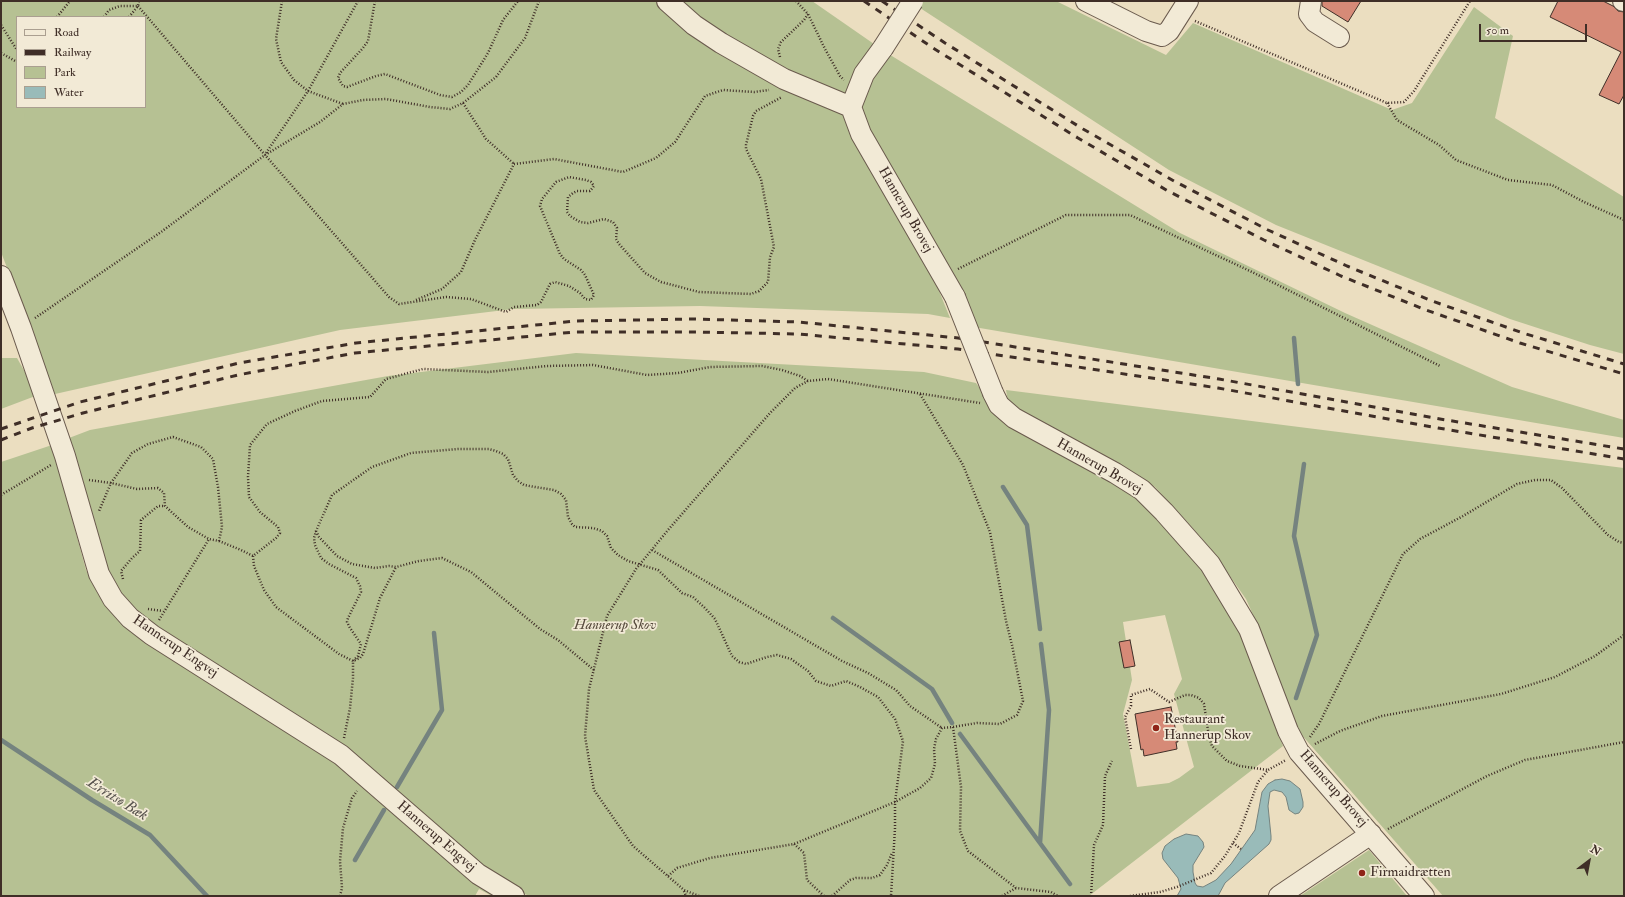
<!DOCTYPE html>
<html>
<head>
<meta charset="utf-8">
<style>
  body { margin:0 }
  #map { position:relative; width:1625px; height:897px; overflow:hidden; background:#ebdec0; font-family:"IM FELL Double Pica",serif }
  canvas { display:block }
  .frame { position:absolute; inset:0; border:2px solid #3f2e27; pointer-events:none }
  .legend { position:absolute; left:16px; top:16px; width:130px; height:92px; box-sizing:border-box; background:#f2ead6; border:1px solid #aa9f90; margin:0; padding:5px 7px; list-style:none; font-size:12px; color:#3f2e27 }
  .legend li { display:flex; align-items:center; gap:8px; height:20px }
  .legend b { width:20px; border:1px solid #aa9f90 }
  .north { position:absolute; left:1569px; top:841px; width:40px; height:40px; -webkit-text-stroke:3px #f2ead6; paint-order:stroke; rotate:32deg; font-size:11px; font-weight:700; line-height:16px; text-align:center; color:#3f2e27 }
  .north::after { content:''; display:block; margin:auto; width:14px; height:18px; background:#3f2e27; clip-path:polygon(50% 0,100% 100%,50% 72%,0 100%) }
  .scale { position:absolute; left:1479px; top:24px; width:108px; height:18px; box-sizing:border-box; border:2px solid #3f2e27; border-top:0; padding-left:5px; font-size:12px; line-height:14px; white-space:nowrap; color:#3f2e27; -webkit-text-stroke:3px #f2ead6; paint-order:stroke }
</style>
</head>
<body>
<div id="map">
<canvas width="1625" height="897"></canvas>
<div class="frame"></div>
<ul class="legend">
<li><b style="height:5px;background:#f2ead6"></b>Road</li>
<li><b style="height:5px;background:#3f2e27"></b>Railway</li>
<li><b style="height:11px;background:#b6c193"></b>Park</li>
<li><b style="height:11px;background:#99bbb9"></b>Water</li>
</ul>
<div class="north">N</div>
<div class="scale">50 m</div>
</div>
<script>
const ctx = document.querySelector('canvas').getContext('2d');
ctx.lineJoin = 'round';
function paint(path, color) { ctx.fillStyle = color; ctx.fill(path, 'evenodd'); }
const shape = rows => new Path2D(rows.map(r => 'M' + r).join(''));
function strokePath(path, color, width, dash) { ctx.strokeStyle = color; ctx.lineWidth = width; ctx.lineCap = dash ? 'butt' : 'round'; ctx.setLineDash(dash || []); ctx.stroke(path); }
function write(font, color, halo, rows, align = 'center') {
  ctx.font = font + ' "IM FELL Double Pica",serif'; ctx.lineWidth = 3.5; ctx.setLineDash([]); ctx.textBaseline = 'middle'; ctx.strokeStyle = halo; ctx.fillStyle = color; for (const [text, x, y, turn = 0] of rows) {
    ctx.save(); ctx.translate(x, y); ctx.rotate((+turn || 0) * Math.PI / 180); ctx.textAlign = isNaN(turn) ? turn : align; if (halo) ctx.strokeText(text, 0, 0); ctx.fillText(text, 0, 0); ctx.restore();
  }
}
const green = shape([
  [1,1,812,1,874,44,848,95,931,271,950,318,928,314,700,306,513,309,340,330,55,394,1,252],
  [17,17,145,17,145,107,17,107],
  [921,1,1056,1,1166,55,1193,23,1392,110,1412,103,1474,7,1513,36,1495,118,1624,197,1624,354,1590,345,1510,319,1276,225,1169,170,917,6],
  [887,53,1180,233,1345,313,1512,387,1624,420,1624,438,974,327,860,114,866,81],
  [576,353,924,372,976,383,1000,416,1137,494,1191,550,1237,620,1283,746,1089,896,531,896,524,894,495,877,164,636,113,590,69,438,90,430,388,376],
  [1165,615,1182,679,1174,694,1194,767,1179,778,1169,783,1137,787,1123,714,1132,680,1123,622],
  [1,358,17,358,38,395,1,409],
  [1006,390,1624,468,1624,896,1443,896,1300,733,1285,704,1263,637,1246,599,1210,548,1189,524,1155,487,1131,471,1060,436,1037,423,1008,401],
  [52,445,86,570,98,594,117,616,335,758,503,896,492,896,479,889,475,896,1,896,1,462],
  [1369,850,1407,896,1300,896]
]);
const water = shape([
  [1275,780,1282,779,1290,781,1300,789,1303,802,1303,807,1299,813,1295,814,1289,810,1286,797,1282,792,1274,790,1270,792,1268,806,1271,836,1271,840,1269,844,1225,883,1218,896,1177,896,1181,889,1178,878,1163,859,1162,853,1165,846,1174,839,1186,834,1198,836,1203,842,1204,847,1193,865,1193,872,1195,883,1197,886,1203,887,1216,880,1231,864,1255,830,1262,792,1268,784,1275,780]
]);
const stream = shape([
  [1294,338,1298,384],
  [1003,487,1027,525,1040,629],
  [833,618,932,689,952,723],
  [1296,698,1317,635,1294,536,1304,464],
  [960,734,1070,884],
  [1,740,92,800,150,835,207,896],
  [397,787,442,710,434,633],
  [1040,843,1049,710,1041,644],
  [355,860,384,810]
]);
const building = shape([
  [1322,1,1361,1,1348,22,1322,6,1322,1],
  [1558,1,1603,1,1613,6,1618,11,1624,12,1624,95,1619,104,1599,95,1621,52,1550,17,1558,1],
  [1130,640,1135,666,1124,668,1119,642,1130,640],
  [1171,707,1178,742,1176,742,1177,749,1144,756,1143,749,1141,750,1135,714,1171,707]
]);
const path = shape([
  [282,1,276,39,281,62,294,80,308,91,343,104],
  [375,1,368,41,363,48,340,73,338,78,343,86,347,87,376,76,385,74,440,95,452,97,461,92,468,85,488,53,503,20,518,1],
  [796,1,808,14,825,49,840,76,844,80],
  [138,6,265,155,389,297,399,304,446,297,471,299,506,312,514,307,537,305,541,302,550,284,555,282,569,286,580,293,585,299,591,300,594,295,585,275,581,270,564,259,560,254,540,206,542,199,556,182,569,177,586,180,591,182,594,186,590,191,577,191,573,193,568,197,567,212,570,216,580,222,588,223,604,219,613,222,617,228,616,239,619,244,645,273,661,282,699,292,751,294,759,291,768,282,770,257,774,247,761,179,746,149,746,145,753,116,756,111,782,97],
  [57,17,70,1],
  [104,17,109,10,120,6,138,6],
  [129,17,138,6,139,1],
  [1195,21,1387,103,1404,102,1414,91,1470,1],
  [1,25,17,50],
  [1,53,17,62],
  [780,57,778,49,781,42,804,20,808,14],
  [463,103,486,139,514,164],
  [1387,103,1397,120,1439,145,1456,160,1508,180,1552,185,1584,202,1624,220],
  [266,153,308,91,358,1],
  [958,269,1066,215,1130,215,1250,271,1440,366],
  [416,300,442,289,461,272,475,240,514,164,554,159,623,172,656,158,675,142,705,96,723,90,754,92,769,90],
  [35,318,161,232,265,155,320,122,343,104,363,100,386,99,430,107,450,109,463,103,496,77,525,38,539,1],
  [89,480,111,483,137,489,158,488,164,493,165,506,188,527,209,539,219,541,222,527,218,487,213,459,201,447,173,437,148,444,132,453,111,483,99,511],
  [1,495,51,465],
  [316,531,319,537,337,556,352,564,375,568,389,566,396,567,419,561,442,558,471,572,540,629,558,640,594,670],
  [219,541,241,550,253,556,276,538,280,533,278,527,260,512,249,497,248,477,250,445,267,424,295,411,322,401,370,397,386,379,423,369,488,372,547,366,593,365,647,375,678,373,710,367,762,366,782,370,800,376,808,381],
  [652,550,842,661,868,673,896,690,910,706,942,728],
  [253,556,254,566,264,590,276,607,339,654,353,661,360,658,363,654,380,598,396,567],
  [123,579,121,571,132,558,140,551,141,520,158,506,165,506],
  [148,609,163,611],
  [159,620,209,539],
  [953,727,961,787,960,831,968,851,1016,888,1051,892,1058,896],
  [1310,737,1319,724,1403,554,1420,539,1463,516,1517,484,1535,480,1551,480,1562,488,1608,535,1619,542,1624,543],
  [344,738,350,708,353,678,353,661,358,656,361,644,350,628,347,622,348,618,361,592,360,586,356,578,329,564,321,558,315,545,314,538,316,531,332,495,372,467,411,453,458,449,489,449,496,451,503,454,508,459,513,475,518,481,524,485,535,487,554,490,561,494,566,500,568,517,572,524,575,527,593,528,602,531,607,536,611,548,618,555,628,561,658,570,682,593,693,597,705,608,715,619,732,656,739,662,746,664,767,657,777,655,791,659,808,671,816,681,831,686,846,681,860,687,878,697,895,719,903,741,895,802,895,828,891,896],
  [1315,744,1340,731,1382,716,1501,694,1555,677,1595,656,1624,635],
  [1131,749,1125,717,1131,706,1131,695,1150,689,1169,702,1185,695,1191,695,1199,698,1204,704,1209,737,1212,746,1227,761,1240,766,1268,770],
  [1388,829,1487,776,1525,760,1624,742],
  [1233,843,1241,849],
  [794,844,804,853,807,880,824,896],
  [668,876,677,868,710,858,794,844,895,802,920,788,931,778,935,764,934,749,936,739,942,728,953,727,977,723,1000,724,1017,715,1023,701,1012,645,1006,621,990,532,963,465,920,394],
  [684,891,686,896],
  [340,896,342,888,340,861,343,828,352,798,357,791],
  [699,896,684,890,633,846,594,790,585,736,589,689,607,616,636,569,668,530,770,413,795,388,808,381,828,379,980,403],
  [832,896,850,880,856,878,872,878,880,875,887,865,892,853],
  [1002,896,1016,888],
  [1091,896,1094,845,1103,825,1105,776,1112,761],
  [1130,896,1160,892,1177,887,1211,873,1225,856,1239,833,1258,782,1268,770,1286,760]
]);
const minor = shape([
  [667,1,694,25,721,43,784,79,851,107],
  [1086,1,1146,31,1162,36,1169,31,1188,1],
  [1311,1,1309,14,1315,22,1339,37],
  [1623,1,1624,1],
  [883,48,864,74,851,107,861,134,955,297],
  [1,276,21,328,65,456,99,574,113,599,130,618,152,635,341,755,478,874,514,896],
  [993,393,999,405,1014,418,1115,473,1142,490,1164,512,1210,564,1249,629,1288,731,1299,752,1424,896],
  [1279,896,1371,834]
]);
const rail = shape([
  [864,1,933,48,1078,138,1168,191,1264,240,1341,276,1426,310,1520,343,1624,374],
  [882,1,945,43,1083,129,1174,181,1268,230,1347,266,1432,301,1523,333,1624,364],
  [1,429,80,402,239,363,356,343,576,321,694,319,799,322,958,338,1219,379,1440,419,1624,449],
  [1,440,32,428,83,413,238,375,355,353,574,332,696,332,799,334,958,349,1218,388,1438,428,1624,459]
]);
const minorBridge = shape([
  [883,48,913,1],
  [955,297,993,393]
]);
const markers = [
  [1156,728,4,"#8f2418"],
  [1362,873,4,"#8f2418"]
];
const streetNames = [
  ["Hannerup Brovej",905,210,60],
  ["Hannerup Brovej",1099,467,30],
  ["Hannerup Engvej",175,647,34],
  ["Hannerup Brovej",1333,789,49],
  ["Hannerup Engvej",436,837,41]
];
const parkNames = [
  ["Hannerup Skov",615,626]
];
const poiNames = [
  ["Restaurant",1164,720],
  ["Hannerup Skov",1164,736],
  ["Firmaidrætten",1370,873]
];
const waterNames = [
  ["Erritsø Bæk",117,800,32]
];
paint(green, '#b6c193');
paint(water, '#99bbb9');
strokePath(water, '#75837f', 1);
strokePath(stream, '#75837f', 4.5);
paint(building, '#d68a77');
strokePath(building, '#3f2e27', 1);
strokePath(minor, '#6a5a4d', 22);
strokePath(path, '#3f2e27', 2.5, [1, 2]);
strokePath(minor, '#f2ead6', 20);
strokePath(rail, '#3f2e27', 3, [7, 7]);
strokePath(minorBridge, '#6a5a4d', 22, []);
strokePath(minorBridge, '#f2ead6', 20);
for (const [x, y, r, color] of markers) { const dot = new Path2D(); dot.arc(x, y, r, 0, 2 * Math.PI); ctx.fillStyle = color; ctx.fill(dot); strokePath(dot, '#f2ead6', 1.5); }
write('14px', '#3f2e27', '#f2ead6', streetNames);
write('italic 14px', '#574b3d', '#f2ead6', parkNames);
write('14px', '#3f2e27', '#f2ead6', poiNames, 'left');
write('italic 15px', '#56514c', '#f2ead6', waterNames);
</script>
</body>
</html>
